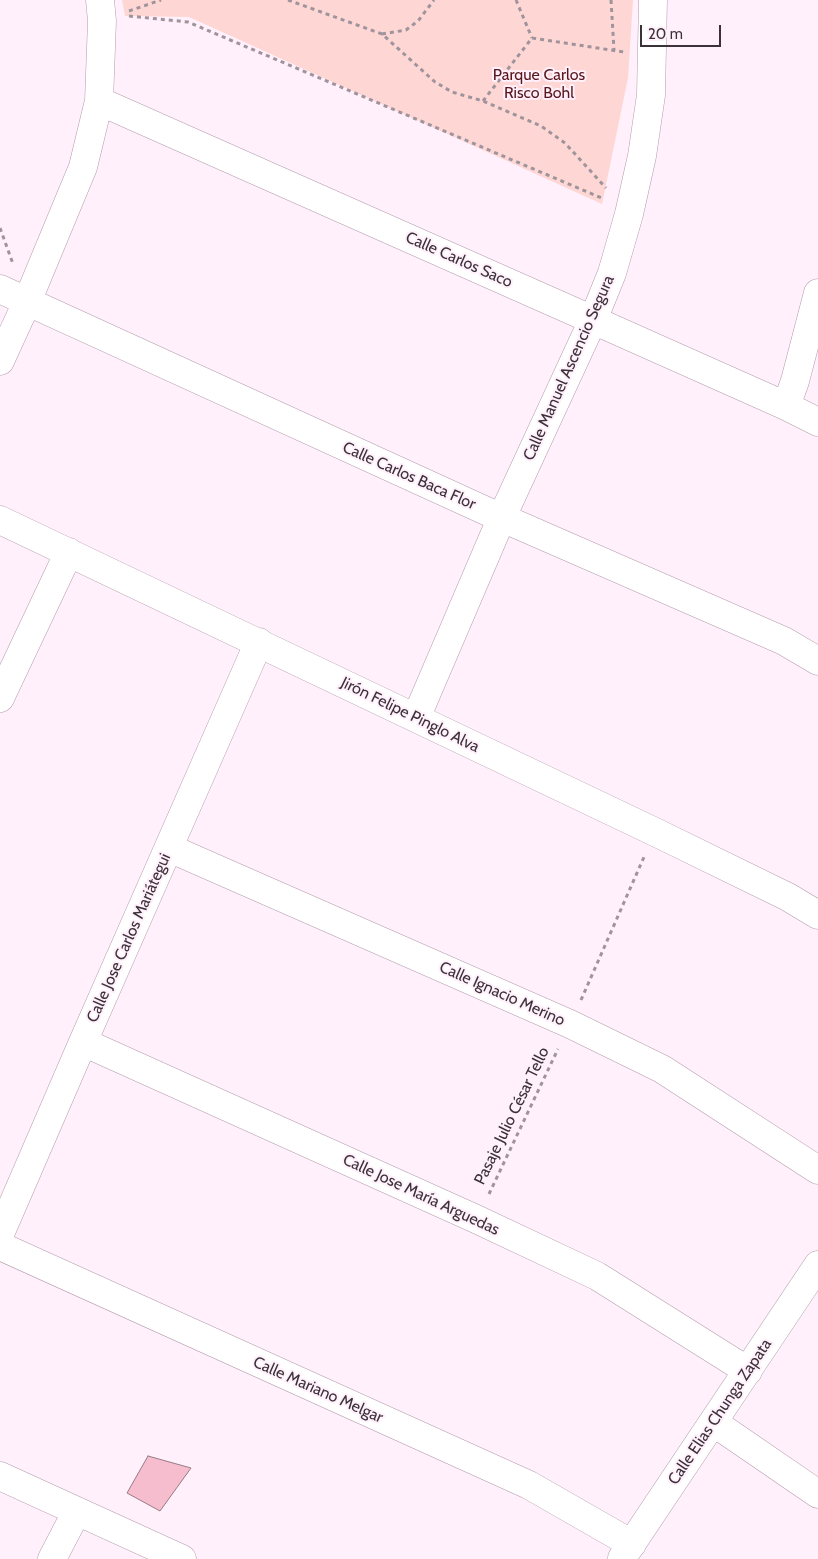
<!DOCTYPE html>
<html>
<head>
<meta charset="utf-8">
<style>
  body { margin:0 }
  #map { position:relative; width:818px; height:1559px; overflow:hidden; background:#fff0fb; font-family:Cabin,sans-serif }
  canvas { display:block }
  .scale { position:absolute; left:640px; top:25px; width:81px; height:22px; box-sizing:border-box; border:2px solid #3b3239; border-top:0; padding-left:6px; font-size:15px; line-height:18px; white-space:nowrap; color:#3b3239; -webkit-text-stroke:4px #fff0fb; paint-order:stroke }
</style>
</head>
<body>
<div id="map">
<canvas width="818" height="1559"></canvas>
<div class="scale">20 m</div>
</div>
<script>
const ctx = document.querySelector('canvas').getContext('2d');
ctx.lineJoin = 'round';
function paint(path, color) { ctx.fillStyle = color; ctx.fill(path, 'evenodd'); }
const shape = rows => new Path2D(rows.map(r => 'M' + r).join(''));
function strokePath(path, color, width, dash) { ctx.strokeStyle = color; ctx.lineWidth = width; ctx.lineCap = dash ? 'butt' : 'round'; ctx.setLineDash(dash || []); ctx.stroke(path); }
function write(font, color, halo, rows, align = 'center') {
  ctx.font = font + ' Cabin,sans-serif'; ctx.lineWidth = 4; ctx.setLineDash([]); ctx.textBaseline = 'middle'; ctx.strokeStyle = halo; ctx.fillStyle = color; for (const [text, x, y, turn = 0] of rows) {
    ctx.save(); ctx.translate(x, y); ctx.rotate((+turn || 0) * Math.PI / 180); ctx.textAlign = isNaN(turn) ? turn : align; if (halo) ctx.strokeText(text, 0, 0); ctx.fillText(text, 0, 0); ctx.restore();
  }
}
const green = shape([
  [122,0,633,0,628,78,602,204,189,17,125,16]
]);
const building = shape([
  [148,1456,191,1468,160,1511,127,1493,148,1456]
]);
const path = shape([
  [288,0,382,34,435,82,452,92,483,101,541,126,565,143,606,188],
  [516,0,532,38],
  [611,0,614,50],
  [129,11,161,0],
  [129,16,188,22,604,199],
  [382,34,406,30,418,21,434,0],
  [483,101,532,38,624,52],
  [0,228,13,264],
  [581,1000,644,857],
  [489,1194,558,1049]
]);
const minor = shape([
  [99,101,593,320,786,406,818,422],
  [0,289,484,510,784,641,818,661],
  [0,361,27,302,83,167,99,101,102,21,100,0],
  [786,406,795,381,818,293],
  [0,520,655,832,788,897,818,915],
  [0,698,69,552],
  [416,718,502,517,593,320,612,273,629,214,642,156,651,95,653,0],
  [169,848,570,1024,662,1069,818,1170],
  [83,1042,476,1219,597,1276,748,1371],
  [0,1234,83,1042,259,642],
  [0,1246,529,1485,632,1544],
  [713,1422,818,1494],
  [0,1476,182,1559],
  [622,1558,818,1265],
  [52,1559,77,1511]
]);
const parkNames = [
  ["Parque Carlos",539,75],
  ["Risco Bohl",539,93]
];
const streetNames = [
  ["Calle Carlos Saco",459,260,24],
  ["Calle Manuel Ascencio Segura",569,368,-66],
  ["Calle Carlos Baca Flor",409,476,24],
  ["Jirón Felipe Pinglo Alva",410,715,26],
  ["Calle Jose Carlos Mariátegui",129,938,-66],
  ["Calle Ignacio Merino",502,994,24],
  ["Pasaje Julio César Tello",512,1116,-64],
  ["Calle Jose María Arguedas",421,1195,25],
  ["Calle Mariano Melgar",318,1390,24],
  ["Calle Elias Chunga Zapata",720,1412,-56]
];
paint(green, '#fed7d5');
paint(building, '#f5bdce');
strokePath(building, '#977b84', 1);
strokePath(minor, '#b39cad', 29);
strokePath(path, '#9f939c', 3, [4, 4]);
strokePath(minor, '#fff', 28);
write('16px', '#59171b', '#fff0fb', parkNames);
write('16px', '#3b3239', '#fff0fb', streetNames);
</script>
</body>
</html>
